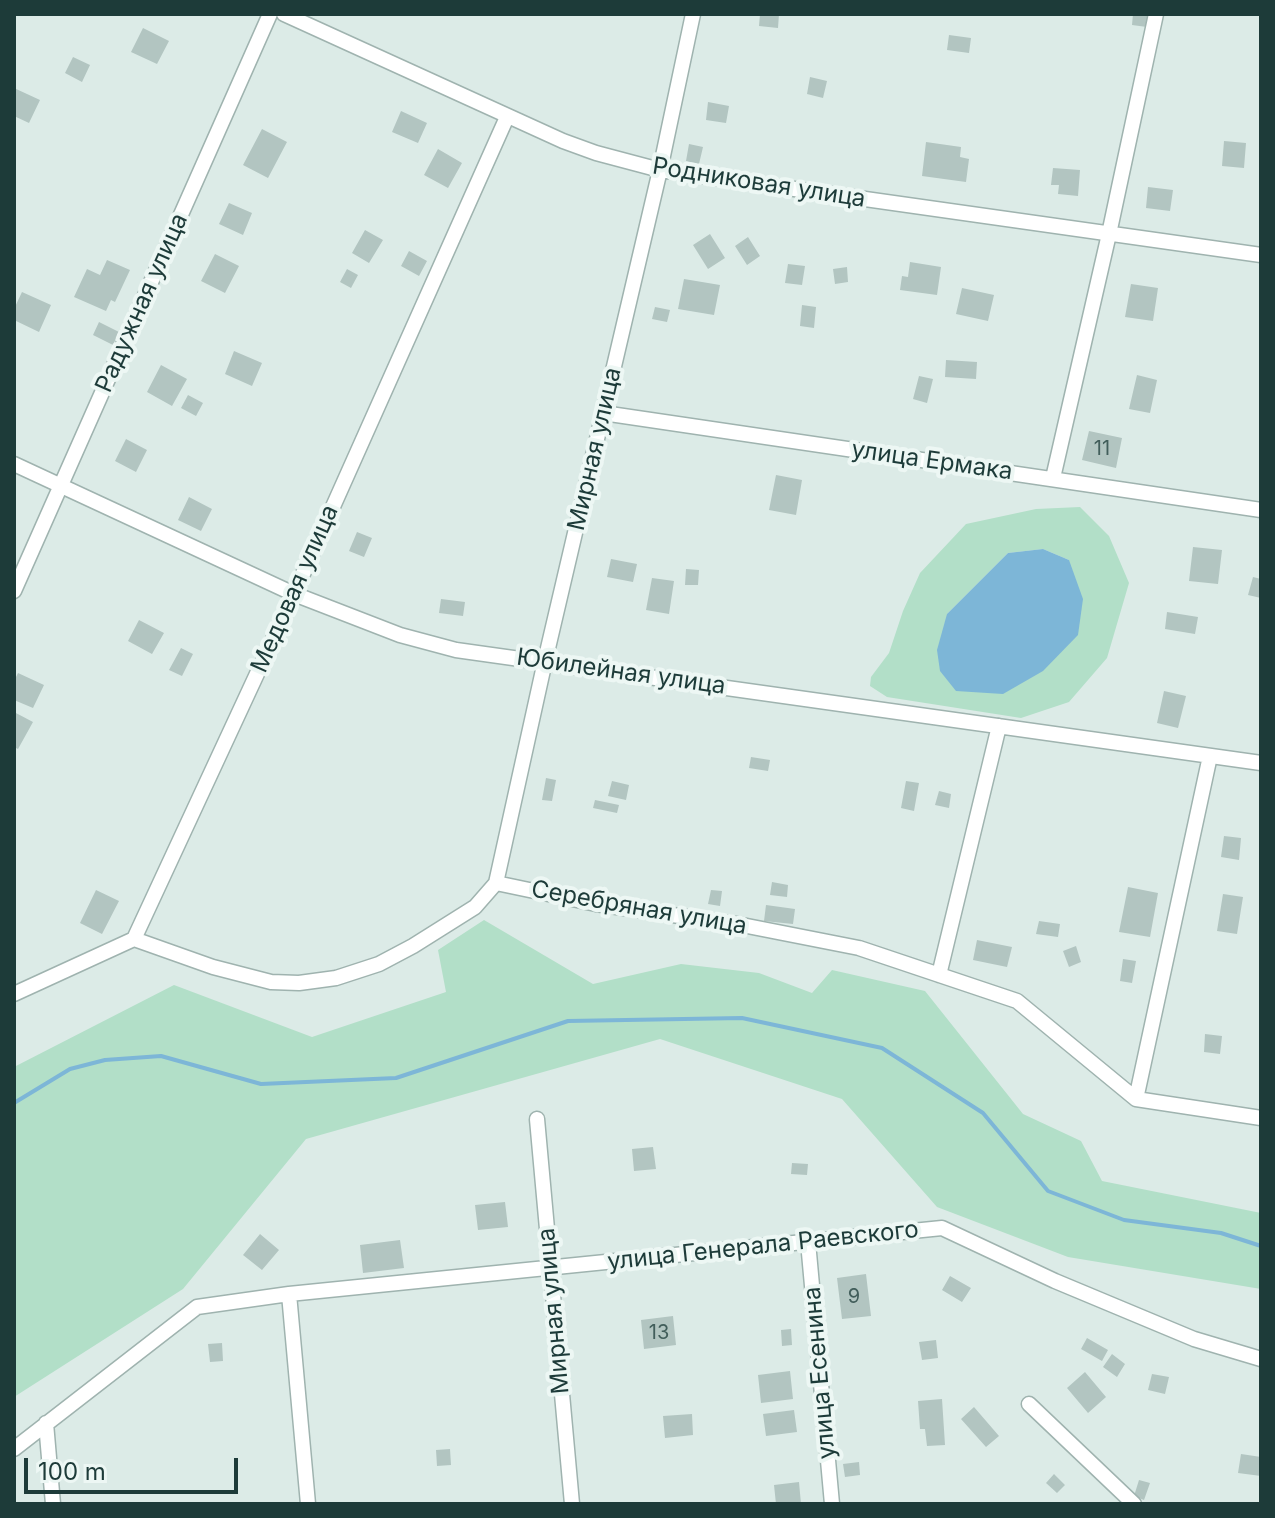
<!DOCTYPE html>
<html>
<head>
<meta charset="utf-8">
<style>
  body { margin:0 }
  #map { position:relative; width:1275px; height:1518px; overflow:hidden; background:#dcebe7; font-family:Inter,sans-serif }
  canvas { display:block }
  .frame { position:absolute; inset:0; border:16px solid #1d3b39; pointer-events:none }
  .scale { position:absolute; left:24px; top:1458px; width:214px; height:36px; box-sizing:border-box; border:4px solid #1d3b39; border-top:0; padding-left:10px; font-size:24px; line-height:28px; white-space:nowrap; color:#1d3b39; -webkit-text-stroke:6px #edf7f4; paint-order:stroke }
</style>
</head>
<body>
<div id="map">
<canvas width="1275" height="1518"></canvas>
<div class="frame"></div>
<div class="scale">100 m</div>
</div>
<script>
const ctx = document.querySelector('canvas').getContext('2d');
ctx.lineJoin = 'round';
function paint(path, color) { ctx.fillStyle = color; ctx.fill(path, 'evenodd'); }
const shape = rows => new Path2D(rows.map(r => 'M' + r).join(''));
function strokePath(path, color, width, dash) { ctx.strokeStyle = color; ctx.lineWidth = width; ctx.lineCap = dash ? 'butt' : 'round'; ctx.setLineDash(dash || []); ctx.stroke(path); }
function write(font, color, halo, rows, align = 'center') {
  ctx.font = font + ' Inter,sans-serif'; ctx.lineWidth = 8; ctx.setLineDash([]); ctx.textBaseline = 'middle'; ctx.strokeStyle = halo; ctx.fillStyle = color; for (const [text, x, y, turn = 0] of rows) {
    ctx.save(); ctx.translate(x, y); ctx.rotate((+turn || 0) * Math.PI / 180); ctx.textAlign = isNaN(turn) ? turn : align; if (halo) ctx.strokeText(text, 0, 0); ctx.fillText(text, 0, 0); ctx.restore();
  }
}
const green = shape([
  [1080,507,1109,536,1129,583,1107,658,1069,702,1021,718,887,697,870,686,871,677,889,653,903,611,920,573,966,524,1036,509],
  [1043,549,1069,560,947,614,1008,553],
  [484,920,593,984,681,964,759,973,812,993,832,970,925,991,1023,1114,1081,1141,1102,1181,1261,1213,1261,1289,1068,1257,937,1207,842,1099,660,1039,306,1139,183,1289,14,1397,14,1067,174,985,312,1037,446,992,438,950]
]);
const water = shape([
  [1043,549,1069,560,1083,599,1078,635,1043,671,1003,694,956,691,940,671,937,650,947,614,1008,553]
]);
const stream = shape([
  [14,1103,70,1069,105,1060,161,1056,261,1084,396,1078,568,1021,742,1018,882,1048,983,1113,1048,1191,1124,1220,1221,1233,1261,1246]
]);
const building = shape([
  [760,14,779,14,778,28,759,26],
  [1133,14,1148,14,1147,27,1132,25],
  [143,28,169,41,157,64,131,52],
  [949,35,971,38,969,53,947,50],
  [73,57,90,65,82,82,65,73],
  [810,77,827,81,823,98,807,94],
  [14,88,40,100,29,123,14,116],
  [708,102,729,106,726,123,706,120],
  [401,111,427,123,418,143,392,132],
  [262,129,287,142,268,178,243,165],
  [1224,141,1246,143,1244,168,1222,166],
  [926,142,961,147,960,157,969,159,966,182,922,176],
  [689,144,703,147,699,164,686,161],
  [438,149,462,163,448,188,424,175],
  [1053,168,1080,170,1078,196,1058,194,1059,185,1051,185],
  [1148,187,1173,190,1170,211,1146,208],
  [229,203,252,213,243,235,219,224],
  [365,230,383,240,369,263,352,253],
  [710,234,725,258,708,269,693,245],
  [748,237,760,256,747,265,735,246],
  [409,251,427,261,419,276,401,266],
  [215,254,239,266,225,293,201,281],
  [107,260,130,270,115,302,111,300,106,311,74,297,87,269,100,275],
  [910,262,941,267,937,295,900,290,902,276,908,277],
  [788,264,805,266,802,285,785,283],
  [847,267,848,282,835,284,833,269],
  [347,269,358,275,351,288,340,282],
  [684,279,720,285,714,315,678,309],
  [1131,284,1158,288,1153,321,1125,317],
  [962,288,994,295,988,321,956,314],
  [22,292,51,305,39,332,14,320,14,309],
  [802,305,816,307,814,328,800,326],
  [655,307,670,310,667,322,652,319],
  [99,322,119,332,113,345,93,335],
  [234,351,262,363,252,386,225,374],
  [946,360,977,362,976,379,945,377],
  [161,365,187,379,172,406,147,392],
  [1137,375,1157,380,1150,413,1129,409],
  [919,376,933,379,927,403,913,399],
  [188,395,203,403,196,416,181,408],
  [1089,431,1122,438,1116,468,1082,460],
  [126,439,147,450,136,472,115,461],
  [776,475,802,480,796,515,769,510],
  [189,497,212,509,201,531,178,520],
  [357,532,372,538,364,557,349,551],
  [1193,547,1222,550,1218,584,1189,581],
  [611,559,637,564,633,582,607,577],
  [686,569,699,570,698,585,685,585],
  [1253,577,1261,579,1261,598,1248,595],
  [652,578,674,581,669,614,646,610],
  [441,599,465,602,463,616,439,613],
  [1167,612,1198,617,1195,634,1165,629],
  [139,620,164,633,152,654,128,641],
  [181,648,193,654,182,676,169,670],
  [18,673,44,685,33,708,14,700,14,681],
  [1164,691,1186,696,1178,728,1157,723],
  [14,712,33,722,18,749,14,747],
  [751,757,770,760,768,771,749,768],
  [546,778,556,780,552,801,542,800],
  [612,781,629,785,626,800,608,796],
  [906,781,919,783,914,811,901,808],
  [939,791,951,794,949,808,935,805],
  [595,800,619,805,617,813,593,808],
  [1224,836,1241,838,1239,860,1221,857],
  [772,882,788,885,787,897,770,895],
  [1128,887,1158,893,1150,937,1119,932],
  [96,890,119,901,102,934,80,923],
  [711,890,722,891,720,906,708,904],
  [1223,894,1243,897,1237,934,1217,931],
  [766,905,795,909,793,924,764,921],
  [1039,921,1060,924,1058,937,1036,934],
  [977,940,1012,947,1007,967,973,960],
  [1076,946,1081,962,1069,967,1063,951],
  [1123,959,1136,961,1132,983,1120,981],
  [1205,1034,1222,1036,1220,1054,1204,1052],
  [653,1147,656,1169,634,1171,632,1149],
  [792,1163,808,1164,807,1175,791,1174],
  [505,1202,508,1227,478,1230,475,1205],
  [260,1234,279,1250,262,1270,243,1255],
  [400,1240,404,1268,363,1273,360,1245],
  [866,1274,871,1316,842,1319,837,1278],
  [950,1276,971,1288,962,1302,942,1290],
  [673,1316,676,1345,644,1349,641,1320],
  [791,1329,792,1345,782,1346,781,1330],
  [1087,1338,1108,1350,1102,1361,1081,1349],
  [936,1340,938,1358,922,1360,919,1342],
  [222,1343,223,1361,210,1362,208,1344],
  [1112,1354,1125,1364,1117,1377,1103,1367],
  [790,1371,793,1399,761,1403,758,1375],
  [1085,1372,1106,1397,1088,1413,1067,1388],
  [1152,1374,1169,1377,1165,1394,1148,1390],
  [942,1399,945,1445,927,1446,925,1429,920,1429,918,1401],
  [974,1407,999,1436,986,1447,961,1419],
  [794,1410,797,1432,766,1436,763,1414],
  [692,1414,693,1435,665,1438,663,1416],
  [450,1449,451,1465,437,1466,436,1450],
  [1241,1454,1261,1457,1261,1476,1238,1473],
  [859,1462,860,1475,845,1477,843,1464],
  [1054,1474,1065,1485,1057,1493,1046,1483],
  [1139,1480,1150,1483,1144,1500,1134,1496],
  [799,1482,801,1504,776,1504,774,1485]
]);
const minor = shape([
  [284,14,563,141,596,153,660,170,1261,255],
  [603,413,1261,510],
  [14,464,294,594,400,635,456,650,1261,763],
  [1053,478,1109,234,1156,14],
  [14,591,270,14],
  [496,883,545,661,660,170,693,14],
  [134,939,213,967,271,982,299,983,336,978,379,964,413,946,475,907,496,883,596,904,742,925,859,948,1017,1001,1136,1099,1261,1118],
  [939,975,999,726],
  [14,994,134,939,294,594,507,117],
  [1136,1099,1210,756],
  [537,1119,572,1504],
  [808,1242,832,1504],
  [289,1294,308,1504],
  [1029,1404,1134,1504],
  [46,1423,53,1504],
  [14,1449,197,1307,289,1294,942,1228,1055,1281,1194,1339,1261,1359]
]);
const numberNames = [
  ["11",1102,449],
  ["9",854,1297],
  ["13",659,1333]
];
const streetNames = [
  ["Родниковая улица",759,183,9],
  ["Радужная улица",142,303,-66],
  ["Мирная улица",595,449,-77],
  ["улица Ермака",932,461,8],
  ["Медовая улица",295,589,-66],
  ["Юбилейная улица",621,672,8],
  ["Серебряная улица",639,908,10],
  ["улица Генерала Раевского",763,1246,-6],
  ["Мирная улица",554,1311,-95],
  ["улица Есенина",820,1373,-95]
];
paint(green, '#b2dfc8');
paint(water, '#7db6d7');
strokePath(stream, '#7db6d7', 4);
paint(building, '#b2c5c1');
strokePath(minor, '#9fb3af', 17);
strokePath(minor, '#fff', 14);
write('20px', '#425e5b', null, numberNames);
write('24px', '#1d3b39', '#edf7f4', streetNames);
</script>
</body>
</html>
